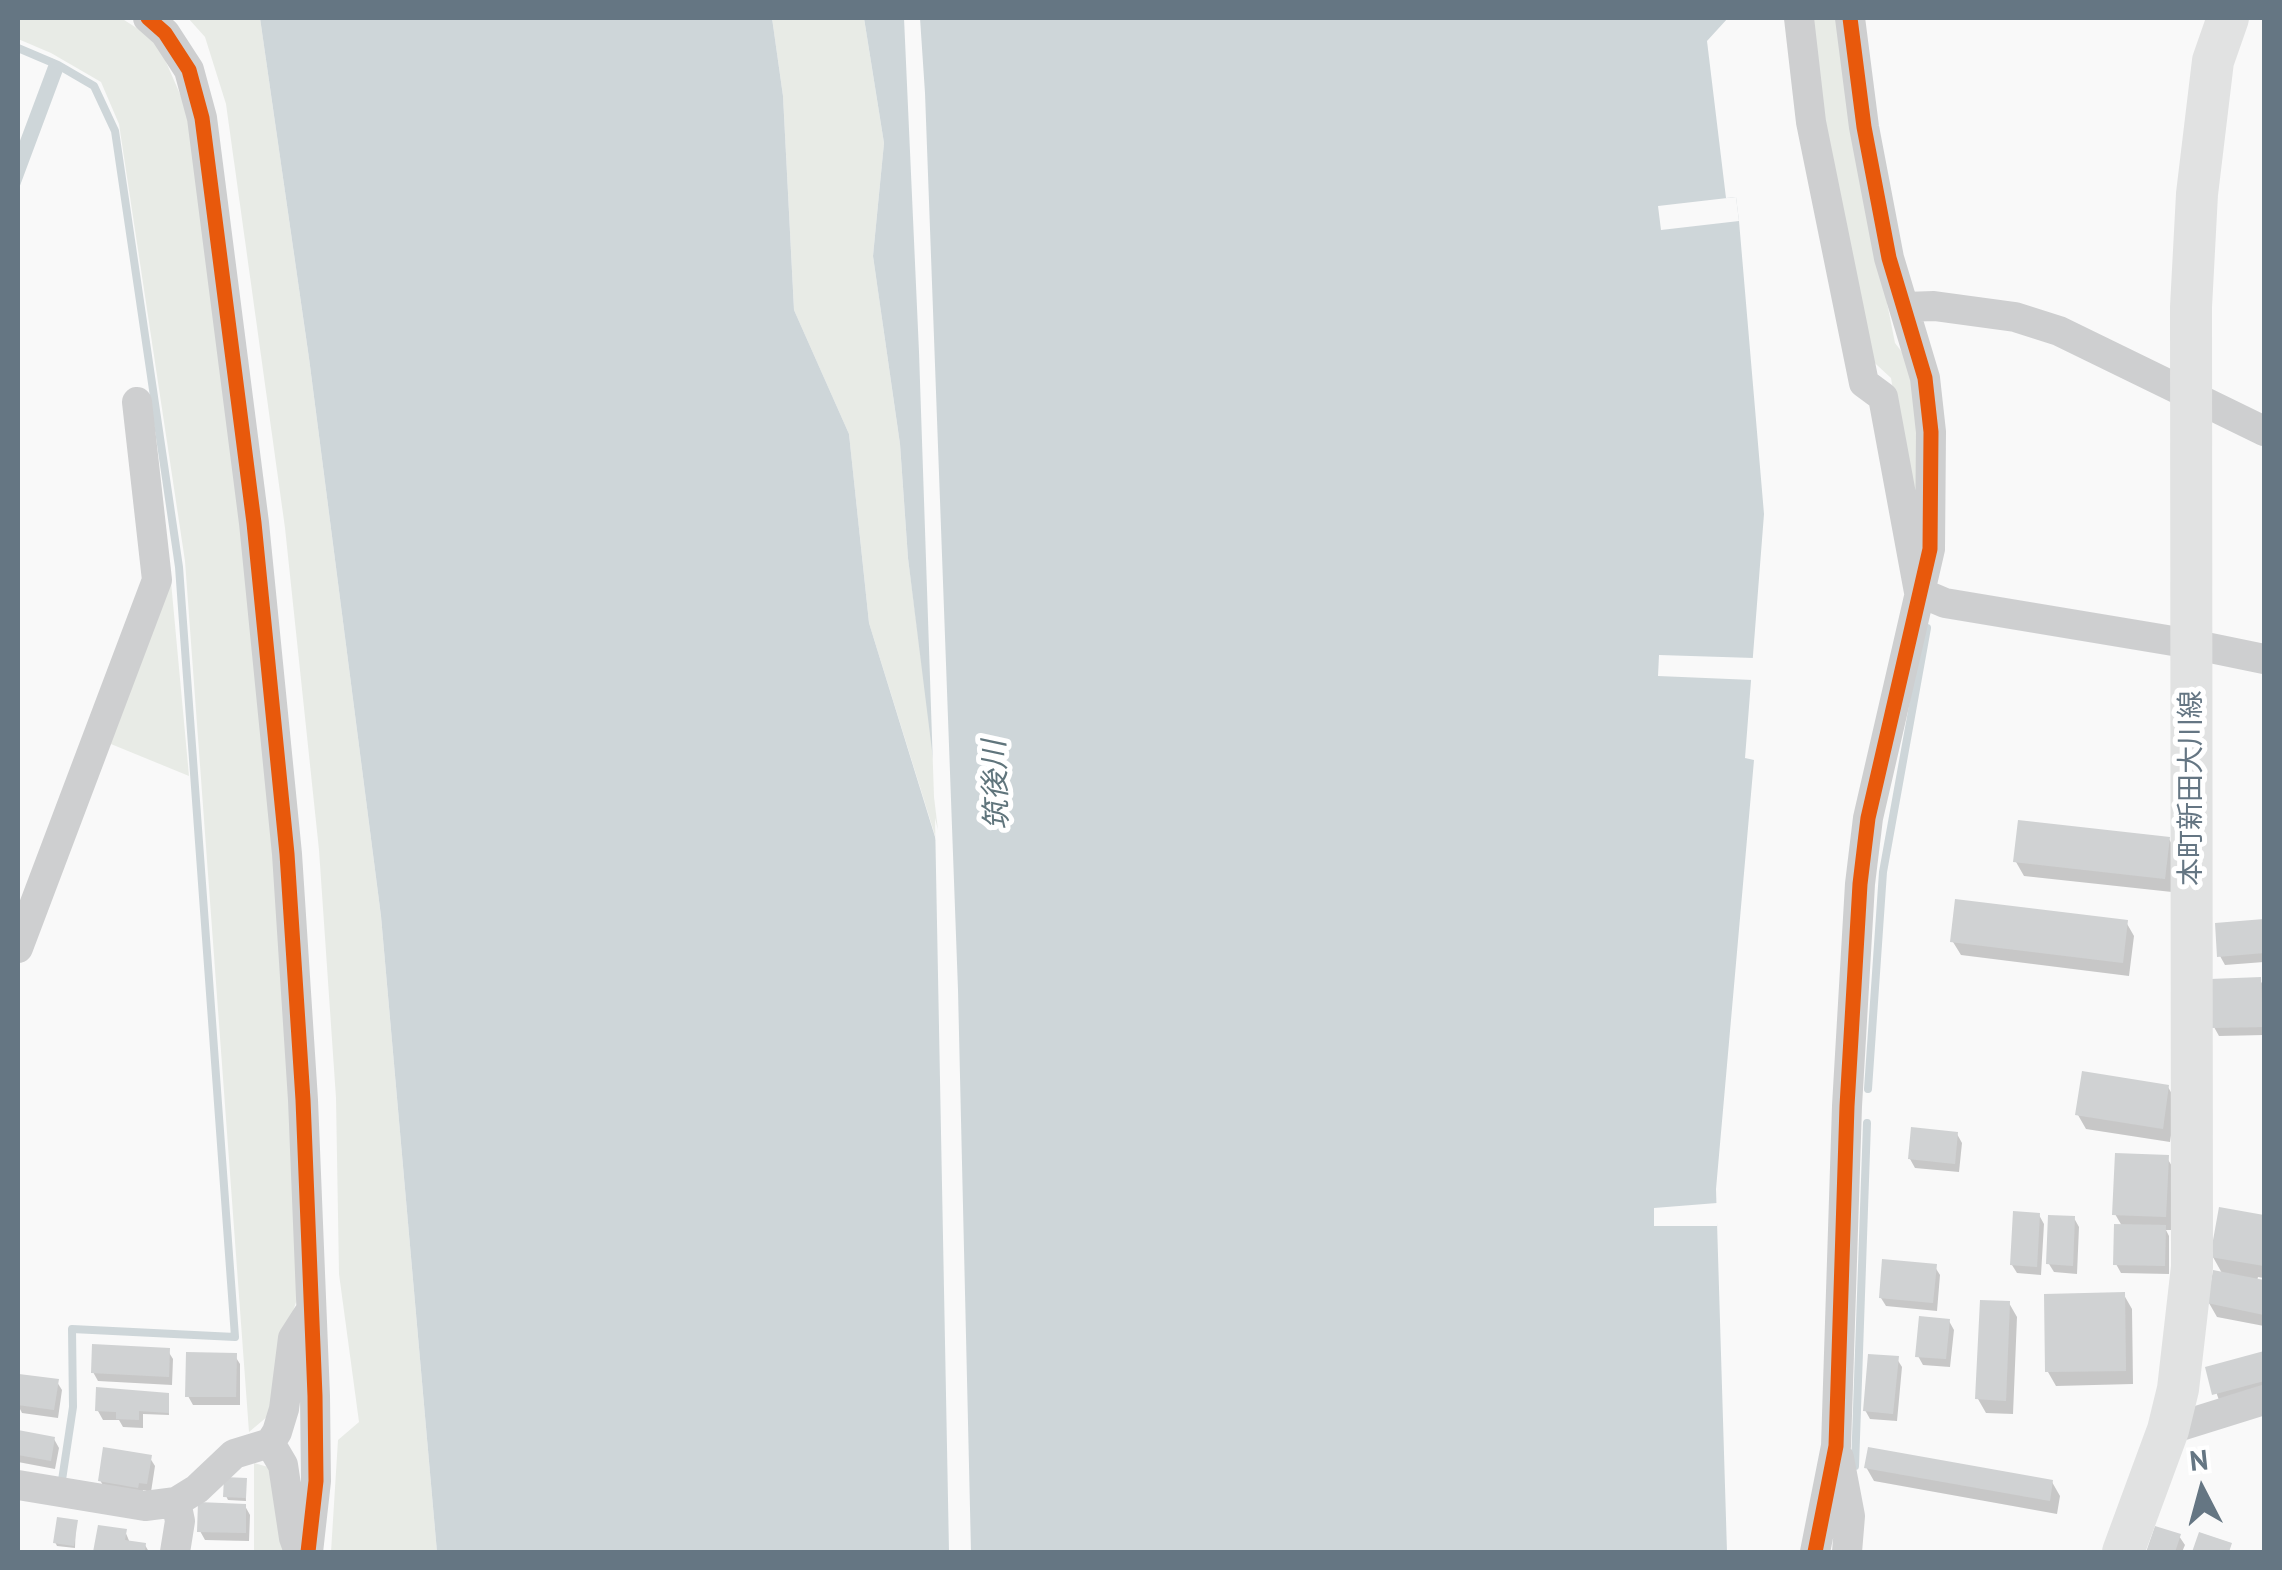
<!DOCTYPE html>
<html>
<head>
<meta charset="utf-8">
<style>
  body { margin:0 }
  #map { position:relative; width:2282px; height:1570px; overflow:hidden; background:#f9f9f9; font-family:"PT Sans",sans-serif }
  canvas { display:block }
  .frame { position:absolute; inset:0; border:20px solid #657683; pointer-events:none }
  .north { position:absolute; left:2152px; top:1440px; width:100px; height:100px; -webkit-text-stroke:8px #fff; paint-order:stroke; rotate:354deg; font-size:28px; font-weight:700; line-height:40px; text-align:center; color:#657683 }
  .north::after { content:''; display:block; margin:auto; width:35px; height:45px; background:#657683; clip-path:polygon(50% 0,100% 100%,50% 72%,0 100%) }
</style>
</head>
<body>
<div id="map">
<canvas width="2282" height="1570"></canvas>
<div class="frame"></div>
<div class="north">N</div>
</div>
<script>
const ctx = document.querySelector('canvas').getContext('2d');
ctx.lineJoin = 'round';
function paint(path, color) { ctx.fillStyle = color; ctx.fill(path, 'evenodd'); }
const shape = rows => new Path2D(rows.map(r => 'M' + r).join(''));
function strokePath(path, color, width, dash) { ctx.strokeStyle = color; ctx.lineWidth = width; ctx.lineCap = dash ? 'butt' : 'round'; ctx.setLineDash(dash || []); ctx.stroke(path); }
function write(font, color, halo, rows, align = 'center') {
  ctx.font = font + ' "PT Sans","Noto Sans JP",sans-serif'; ctx.lineWidth = 10; ctx.setLineDash([]); ctx.textBaseline = 'middle'; ctx.strokeStyle = halo; ctx.fillStyle = color; for (const [text, x, y, turn = 0] of rows) {
    ctx.save(); ctx.translate(x, y); ctx.rotate((+turn || 0) * Math.PI / 180); ctx.textAlign = isNaN(turn) ? turn : align; if (halo) ctx.strokeText(text, 0, 0); ctx.fillText(text, 0, 0); ctx.restore();
  }
}
const green = shape([
  [18,18,121,18,157,41,189,115,245,532,276,861,300,1290,281,1348,274,1411,249,1432,185,561,119,124,101,82,51,53,18,39],
  [188,18,260,18,309,358,381,916,437,1552,331,1552,338,1440,359,1422,339,1274,336,1098,319,850,285,528,226,104,205,37],
  [772,18,864,18,884,143,873,256,900,444,908,558,951,887,869,623,849,434,794,310,783,96],
  [1806,18,1839,18,1849,111,1895,343,1915,369,1919,548,1891,378,1865,354],
  [170,571,189,776,106,742],
  [254,1463,275,1469,290,1552,254,1552]
]);
const water = shape([
  [260,18,772,18,783,96,794,310,849,434,869,623,948,879,908,558,900,444,873,256,884,143,864,18,1728,18,1707,41,1726,198,1736,197,1739,221,1764,514,1745,758,1754,760,1716,1189,1727,1552,437,1552,381,916,309,358],
  [51,58,65,65,18,191,18,146]
]);
const pier = shape([
  [904,18,920,18,925,93,958,990,971,1552,949,1552,935,818,938,830,934,797,919,352],
  [1736,197,1739,221,1661,230,1658,206],
  [1659,655,1754,658,1753,680,1658,676],
  [1717,1203,1717,1226,1654,1226,1654,1208]
]);
const shadow = shape([
  [2169,839,2177,853,2172,892,2024,876,2016,862],
  [2126,922,2134,936,2129,976,1961,955,1953,942],
  [2264,922,2264,962,2225,965,2220,956,2217,926],
  [2260,980,2264,987,2264,1035,2219,1036,2214,1027],
  [2168,1087,2176,1101,2170,1142,2086,1129,2078,1115],
  [1957,1134,1962,1143,1959,1172,1915,1168,1910,1159],
  [2167,1158,2175,1171,2173,1230,2166,1230,2169,1236,2169,1274,2121,1273,2116,1264,2122,1226,2115,1214],
  [2221,1210,2264,1218,2264,1278,2258,1277,2257,1281,2264,1283,2264,1326,2217,1317,2209,1303,2223,1275,2213,1257],
  [2039,1215,2044,1224,2041,1275,2017,1273,2012,1265],
  [2074,1218,2079,1227,2077,1274,2054,1272,2049,1264],
  [1935,1267,1940,1275,1937,1311,1886,1306,1881,1298],
  [2124,1295,2132,1309,2133,1384,2056,1386,2048,1372],
  [2009,1303,2017,1317,2013,1414,1986,1413,1978,1399],
  [1949,1321,1954,1330,1950,1367,1923,1365,1918,1356],
  [168,1351,173,1359,172,1385,98,1381,93,1372],
  [2264,1353,2264,1390,2220,1403,2208,1369],
  [235,1356,240,1364,240,1405,193,1405,188,1396],
  [1897,1359,1902,1367,1897,1421,1870,1419,1865,1410],
  [21,1377,57,1382,62,1390,58,1418,22,1413,18,1405],
  [168,1395,169,1415,143,1414,143,1428,123,1427,119,1420,103,1420,98,1411],
  [18,1433,54,1439,59,1448,55,1469,18,1462],
  [150,1458,155,1466,151,1492,143,1490,142,1495,105,1489,100,1480],
  [1866,1467,2052,1482,2060,1496,2057,1514,1874,1481],
  [245,1480,246,1501,228,1500,226,1496],
  [245,1506,250,1515,249,1541,205,1540,200,1531],
  [76,1522,75,1548,57,1546,55,1542],
  [100,1528,125,1531,130,1543,145,1545,149,1552,96,1552],
  [2157,1529,2179,1536,2185,1545,2182,1552,2149,1552]
]);
const stream = shape([
  [18,48,58,65,94,86,115,131,179,567,235,1337,72,1329,73,1407,62,1480],
  [1868,1089,1883,872,1927,628],
  [1855,1466,1867,1123]
]);
const building = shape([
  [2018,820,2170,837,2165,879,2013,862],
  [1955,899,2128,920,2123,963,1950,942],
  [2264,919,2264,953,2217,957,2215,923],
  [2261,977,2263,1027,2211,1028,2210,979],
  [2082,1071,2169,1085,2163,1129,2075,1115],
  [1911,1127,1958,1132,1955,1164,1908,1159],
  [2115,1153,2169,1155,2166,1217,2112,1215],
  [2219,1207,2264,1215,2264,1266,2210,1257],
  [2013,1211,2040,1213,2037,1267,2010,1265],
  [2048,1215,2075,1216,2073,1266,2046,1264],
  [2114,1224,2166,1225,2165,1266,2113,1265],
  [1882,1259,1937,1264,1933,1303,1879,1298],
  [2213,1270,2264,1280,2264,1315,2207,1303],
  [2125,1292,2126,1371,2045,1372,2044,1294],
  [1980,1300,2010,1301,2006,1401,1975,1399],
  [1919,1316,1950,1319,1946,1359,1915,1357],
  [92,1344,170,1348,169,1377,91,1373],
  [2264,1351,2264,1381,2212,1395,2205,1367],
  [186,1352,237,1353,236,1397,185,1397],
  [1868,1354,1899,1356,1893,1414,1863,1411],
  [19,1374,59,1379,54,1410,18,1405],
  [96,1387,169,1393,169,1413,139,1411,139,1420,116,1419,116,1412,95,1411],
  [18,1430,55,1437,51,1461,18,1455],
  [103,1447,152,1455,147,1484,139,1483,138,1488,98,1481],
  [1868,1447,2053,1480,2050,1501,1864,1468],
  [224,1477,247,1478,246,1498,223,1497],
  [198,1502,246,1504,246,1533,197,1532],
  [57,1517,78,1520,74,1546,53,1543],
  [98,1525,127,1529,125,1540,146,1543,145,1552,93,1552],
  [2155,1526,2181,1534,2175,1552,2146,1552],
  [2199,1532,2232,1543,2229,1552,2192,1552]
]);
const minor = shape([
  [148,18,165,33,189,70,202,118,254,523,287,854,303,1100,315,1396,316,1481,308,1552],
  [1799,18,1811,122,1864,383,1883,397,1919,592,1945,603,2191,644,2264,659],
  [1905,307,1934,306,2015,317,2059,331,2264,431],
  [18,948,157,580,137,402],
  [2168,1430,2264,1400],
  [270,1443,283,1465,294,1538,299,1552],
  [1839,1458,1850,1516,1847,1552],
  [18,1485,145,1506,176,1502,197,1489,234,1454,270,1443,277,1432,284,1409,293,1338,309,1313],
  [175,1552,180,1521,176,1502],
  [1815,1552,1836,1446,1847,1106,1860,884,1868,818,1930,549,1931,432,1925,378,1889,258,1864,127,1850,18]
]);
const secondary = shape([
  [2123,1552,2168,1430,2178,1389,2192,1267,2191,307,2197,194,2213,61,2228,18]
]);
const cycleway = shape([
  [148,18,165,33,189,70,202,118,254,523,287,854,303,1100,315,1396,316,1481,308,1552],
  [1815,1552,1836,1446,1847,1106,1860,884,1868,818,1930,549,1931,432,1925,378,1889,258,1864,127,1850,18]
]);
const streetNames = [
  ["本町新田大川線",2192,788,-90]
];
const waterNames = [
  ["筑後川",997,785,-92]
];
paint(green, '#e8ebe6');
paint(water, '#ced6d9');
paint(pier, '#f9f9f9');
paint(shadow, '#0003');
strokePath(stream, '#ced6d9', 8);
paint(building, '#d0d2d3');
strokePath(minor, '#cecfd0', 30);
strokePath(secondary, '#e1e2e2', 42);
strokePath(cycleway, '#e8590c', 15);
write('28px', '#657683', '#fff', streetNames);
write('italic 30px', '#60757c', '#fff', waterNames);
</script>
</body>
</html>
